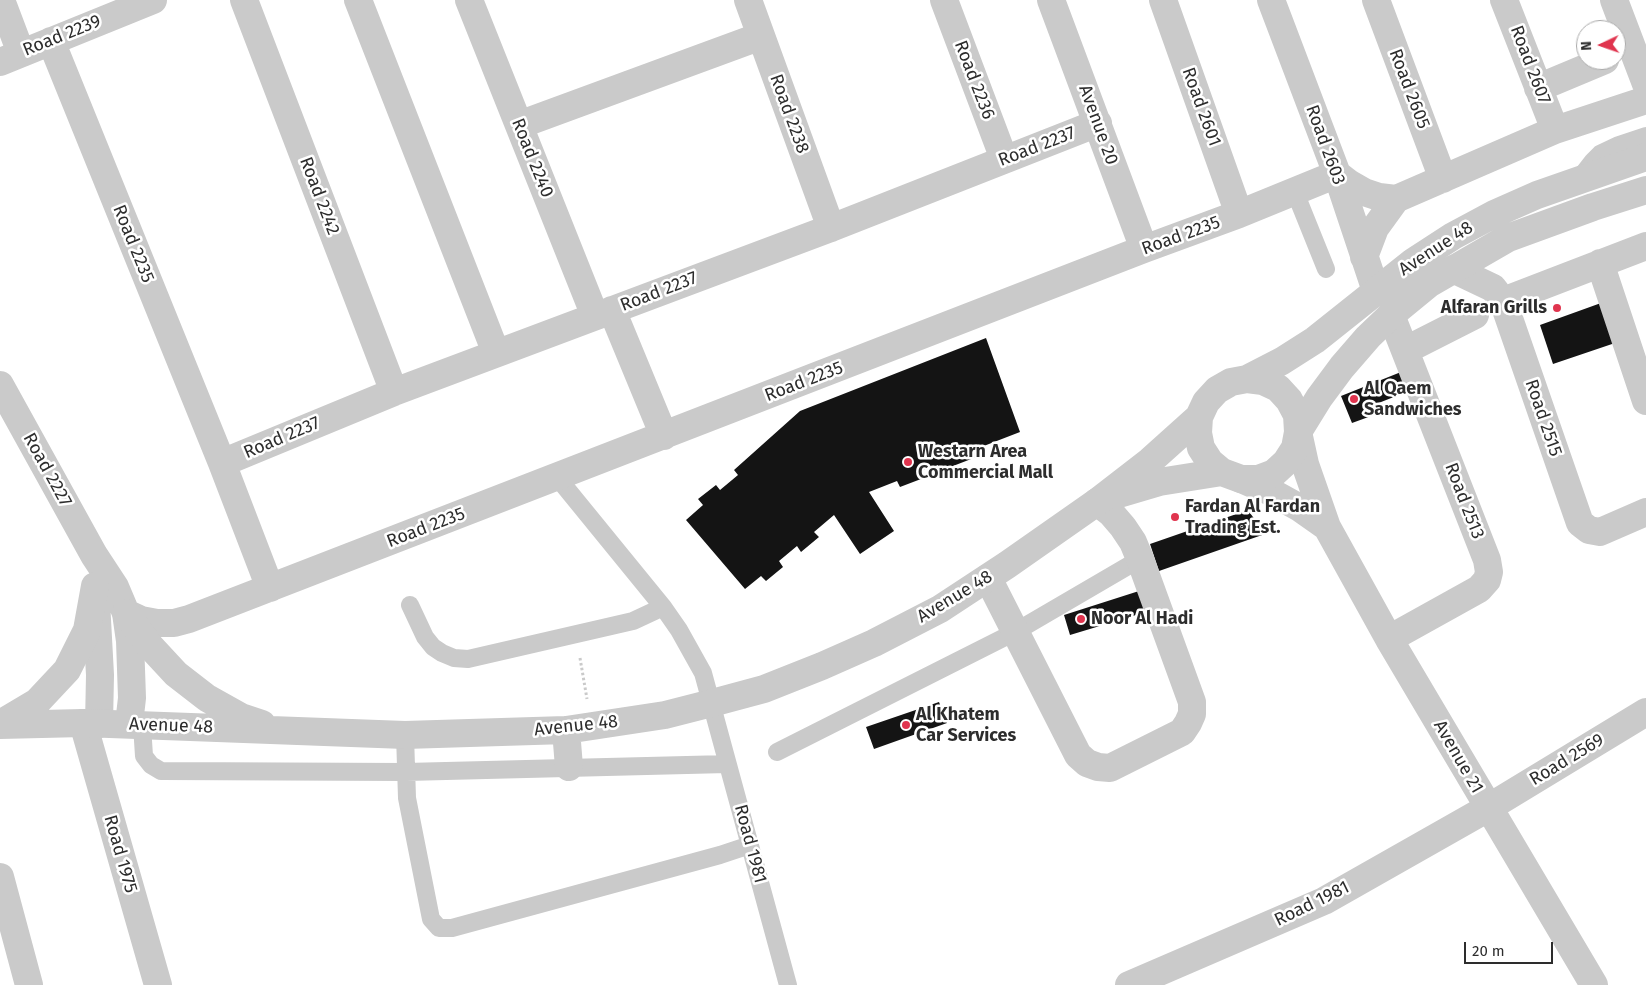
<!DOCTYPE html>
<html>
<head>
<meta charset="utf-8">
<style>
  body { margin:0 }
  #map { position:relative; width:1646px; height:985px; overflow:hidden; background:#fff; font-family:"Fira Sans",sans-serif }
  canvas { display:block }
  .north { position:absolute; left:1576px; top:20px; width:50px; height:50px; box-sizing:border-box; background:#fff; border:1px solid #ababab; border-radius:50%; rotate:267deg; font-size:14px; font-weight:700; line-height:20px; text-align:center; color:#2d2d2d }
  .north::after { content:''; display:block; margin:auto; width:18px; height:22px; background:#e0344e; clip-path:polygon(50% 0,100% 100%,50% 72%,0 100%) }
  .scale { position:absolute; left:1464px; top:942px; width:89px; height:22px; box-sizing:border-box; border:2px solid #2d2d2d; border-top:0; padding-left:6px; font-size:15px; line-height:18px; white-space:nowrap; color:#2d2d2d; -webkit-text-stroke:4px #fff; paint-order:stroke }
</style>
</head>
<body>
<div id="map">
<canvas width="1646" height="985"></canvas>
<div class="north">N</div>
<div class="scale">20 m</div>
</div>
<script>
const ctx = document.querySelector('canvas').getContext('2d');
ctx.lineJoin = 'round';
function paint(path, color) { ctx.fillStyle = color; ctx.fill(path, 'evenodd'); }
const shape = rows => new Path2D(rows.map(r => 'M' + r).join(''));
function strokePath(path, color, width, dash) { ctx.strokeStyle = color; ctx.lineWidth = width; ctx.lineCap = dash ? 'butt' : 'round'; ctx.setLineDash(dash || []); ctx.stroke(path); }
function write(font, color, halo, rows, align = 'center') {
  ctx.font = font + ' "Fira Sans",sans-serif'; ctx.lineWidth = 5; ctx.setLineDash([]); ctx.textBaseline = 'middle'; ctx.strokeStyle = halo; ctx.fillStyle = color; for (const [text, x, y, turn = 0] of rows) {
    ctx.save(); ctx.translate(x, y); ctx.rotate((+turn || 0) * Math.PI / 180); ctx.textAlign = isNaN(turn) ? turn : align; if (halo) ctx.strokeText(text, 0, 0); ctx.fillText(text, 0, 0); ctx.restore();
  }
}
const building = shape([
  [1601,303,1615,343,1553,364,1540,325],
  [986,338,1020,432,976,449,979,456,940,471,938,465,918,472,921,479,900,487,897,481,869,492,894,531,860,554,834,515,814,532,819,537,801,552,797,546,779,561,783,567,766,581,761,576,745,589,686,520,703,505,698,499,716,485,720,490,738,475,734,470,800,411],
  [1406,370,1414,389,1371,406,1374,415,1352,423,1341,396],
  [1248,510,1265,534,1159,571,1150,544],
  [1139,591,1146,612,1070,635,1064,615],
  [939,702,947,723,874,749,866,727]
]);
const path = shape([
  [580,658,587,699]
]);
const service = shape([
  [1579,179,1593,161,1600,154,1619,145,1646,136],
  [1295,192,1326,269],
  [557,477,663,607,679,630,703,673,788,985],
  [410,605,425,637,433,647,442,653,454,658,468,659,633,621,663,607],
  [142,725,144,756,151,765,161,771,406,772,727,764],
  [405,735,407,798,431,919,439,928,452,928,720,855,750,845],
  [777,752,1015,632,1140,559]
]);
const minor = shape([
  [1,0,21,53],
  [244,0,394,392],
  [358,0,496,353],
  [469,0,595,316],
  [748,0,831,228],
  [944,0,1004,159],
  [1051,0,1144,249],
  [1163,0,1239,214],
  [1271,0,1337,174,1376,291],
  [1376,0,1443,179],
  [1504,0,1555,130],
  [1614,0,1646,84],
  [51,41,222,463,270,588],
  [0,62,153,0],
  [1538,88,1605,60],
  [519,125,761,36],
  [1337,174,1350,184,1364,192,1379,197,1396,199],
  [1364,257,1375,228,1396,199,1555,130,1646,100],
  [1600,263,1646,401],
  [1453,269,1493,288,1503,301,1580,523,1589,530,1600,532,1646,512],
  [1503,301,1646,246],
  [612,310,664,436],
  [1406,350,1475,315],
  [0,385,94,555,115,587,126,613,130,641,131,669,132,698,129,724],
  [1298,432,1305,464,1327,527,1389,639,1594,985],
  [222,463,394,392,831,228,1098,123],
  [1241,479,1271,492,1300,508,1327,527],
  [988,578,1078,755,1087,763,1098,767,1110,768,1182,732,1188,723,1192,714,1192,702,1140,559,1133,542,1123,527,1111,513,1097,502],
  [96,601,100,675,99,724],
  [126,613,141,620,157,623,174,623,189,619,1144,249,1239,214,1337,174],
  [1389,639,1479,589,1487,580,1489,572,1487,560,1391,315],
  [83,723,158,985],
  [0,877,29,985],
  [1129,985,1324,901,1488,808,1646,712]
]);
const tertiary = shape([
  [1247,379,1282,361,1315,340,1413,262,1453,236,1494,214,1537,195,1646,157],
  [1298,432,1297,415,1289,400,1278,388,1263,381,1247,379,1231,382,1217,390,1206,402,1199,417,1198,433,1201,448,1210,462,1222,472,1241,479,1258,479,1274,473,1286,462,1295,448,1298,432,1319,398,1342,367,1368,337,1391,315,1430,283,1508,238,1593,207,1646,190],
  [1115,495,1159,482,1222,472],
  [126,613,150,646,176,674,207,698,241,717,262,724],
  [0,724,37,702,67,670,87,630,95,586],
  [0,725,83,723,405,735,566,730,665,715,712,703,764,689,822,666,874,643,940,609,1007,565,1097,502,1150,461,1199,417],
  [566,730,569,767]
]);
const markers = [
  [1557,308,5,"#e0344e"],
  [1354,399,5,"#e0344e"],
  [908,462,5,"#e0344e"],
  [1175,517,5,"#e0344e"],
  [1081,619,5,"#e0344e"],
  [906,725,5,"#e0344e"]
];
const streetNames = [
  ["Road 2239",62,36,-22],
  ["Road 2607",1530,65,69],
  ["Road 2236",974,80,69],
  ["Road 2605",1409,89,69],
  ["Road 2601",1201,107,70],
  ["Road 2238",789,114,70],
  ["Avenue 20",1098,125,70],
  ["Road 2603",1325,145,70],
  ["Road 2237",1037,147,-21],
  ["Road 2240",532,158,68],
  ["Road 2242",319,196,69],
  ["Road 2235",1181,236,-20],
  ["Road 2235",133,244,68],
  ["Avenue 48",1436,249,-33],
  ["Road 2237",659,292,-21],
  ["Road 2235",804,382,-21],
  ["Road 2515",1543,418,71],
  ["Road 2237",282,438,-23],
  ["Road 2227",47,470,61],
  ["Road 2513",1464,501,69],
  ["Road 2235",426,528,-21],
  ["Avenue 48",955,597,-31],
  ["Avenue 48",171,726,2],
  ["Avenue 48",576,726,-6],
  ["Avenue 21",1458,757,60],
  ["Road 2569",1567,760,-31],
  ["Road 1981",750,844,75],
  ["Road 1975",120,854,74],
  ["Road 1981",1312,904,-26]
];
const poiNames = [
  ["Alfaran Grills",1547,308,"right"],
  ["Al Qaem",1364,389],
  ["Sandwiches",1364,410],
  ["Westarn Area",918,452],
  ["Commercial Mall",918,473],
  ["Fardan Al Fardan",1185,507],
  ["Trading Est.",1185,528],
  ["Noor Al Hadi",1091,619],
  ["Al Khatem",916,715],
  ["Car Services",916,736]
];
paint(building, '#141414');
strokePath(path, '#cacaca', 3, [2.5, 2.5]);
strokePath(service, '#cacaca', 18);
strokePath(minor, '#cacaca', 28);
strokePath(tertiary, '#cacaca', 28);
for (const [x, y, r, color] of markers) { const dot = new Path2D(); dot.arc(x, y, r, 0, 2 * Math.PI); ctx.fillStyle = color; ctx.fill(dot); strokePath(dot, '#fff', 2); }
write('18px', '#2d2d2d', '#fff', streetNames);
write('bold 18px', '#2d2d2d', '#fff', poiNames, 'left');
</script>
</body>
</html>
